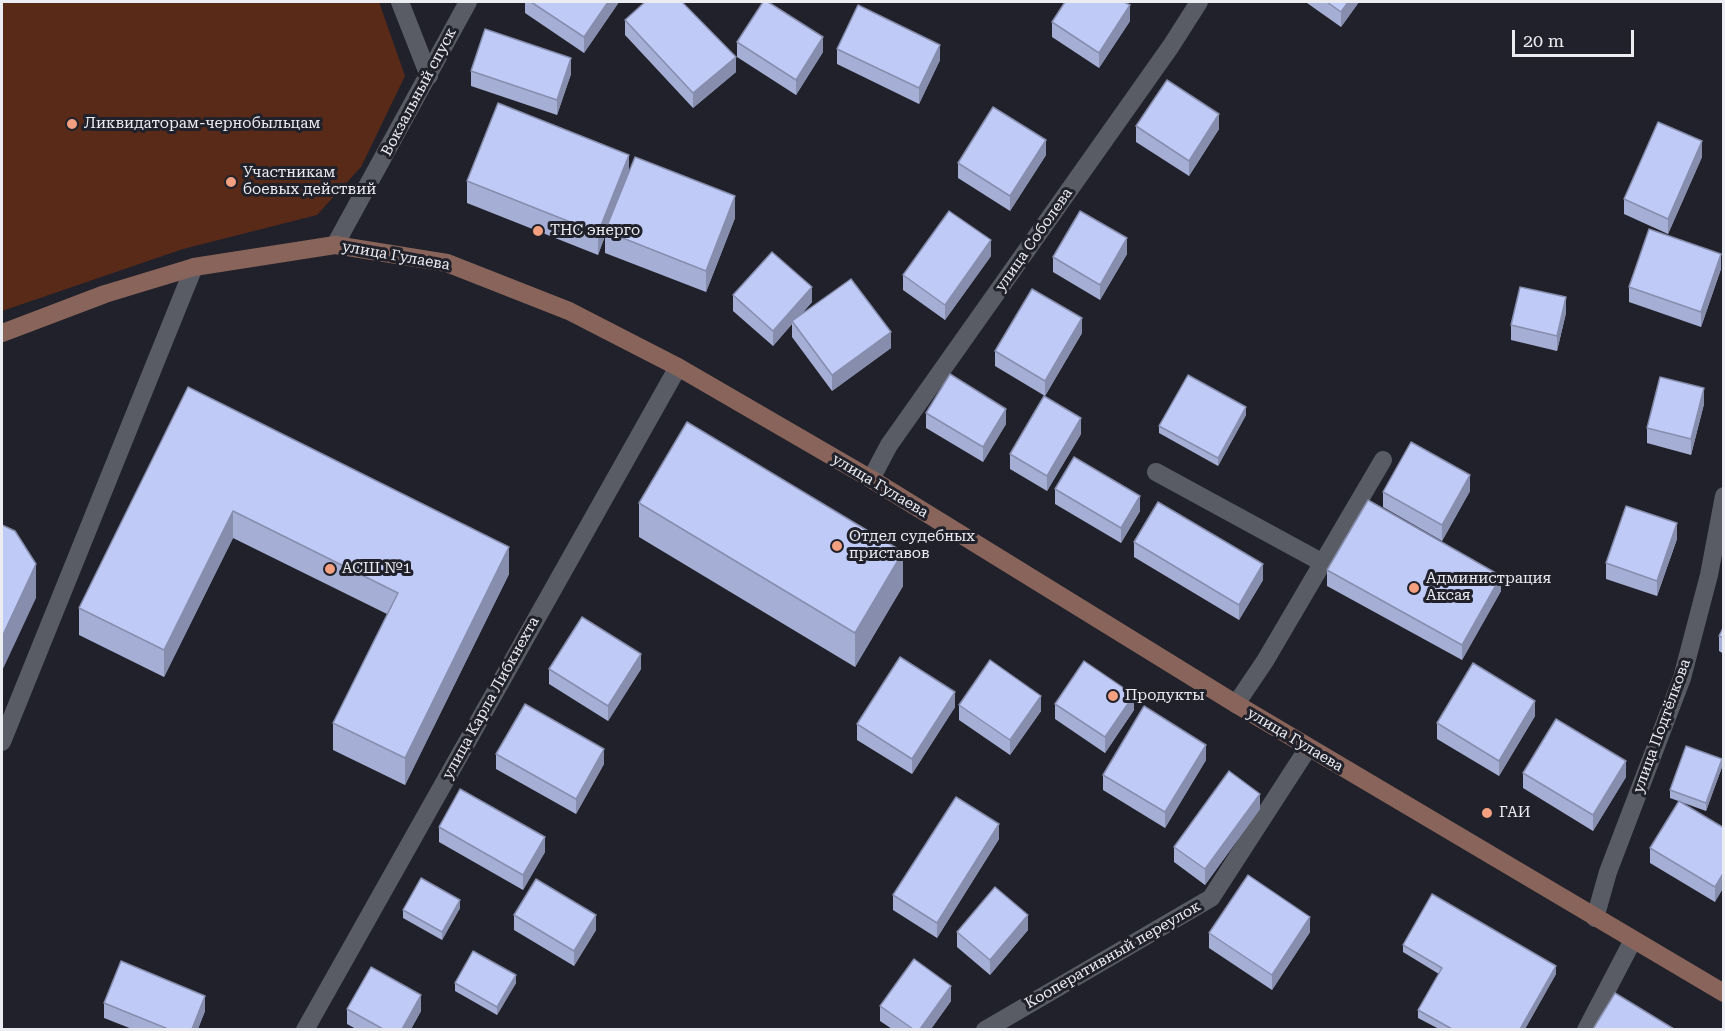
<!DOCTYPE html>
<html>
<head>
<meta charset="utf-8">
<style>
  body { margin:0 }
  #map { position:relative; width:1725px; height:1031px; overflow:hidden; background:#20212a; font-family:"Roboto Serif",serif }
  canvas { display:block }
  .frame { position:absolute; inset:0; border:3px solid #ecedf3; pointer-events:none }
  .scale { position:absolute; left:1512px; top:30px; width:122px; height:27px; box-sizing:border-box; border:3px solid #ecedf3; border-top:0; padding-left:8px; font-size:18px; line-height:21px; white-space:nowrap; color:#ecedf3; -webkit-text-stroke:4px #20212a; paint-order:stroke }
</style>
</head>
<body>
<div id="map">
<canvas width="1725" height="1031"></canvas>
<div class="frame"></div>
<div class="scale">20 m</div>
</div>
<script>
const ctx = document.querySelector('canvas').getContext('2d');
ctx.lineJoin = 'round';
function paint(path, color) { ctx.fillStyle = color; ctx.fill(path, 'evenodd'); }
const shape = rows => new Path2D(rows.map(r => 'M' + r).join(''));
function strokePath(path, color, width, dash) { ctx.strokeStyle = color; ctx.lineWidth = width; ctx.lineCap = dash ? 'butt' : 'round'; ctx.setLineDash(dash || []); ctx.stroke(path); }
function write(font, color, halo, rows, align = 'center') {
  ctx.font = font + ' "Roboto Serif",serif'; ctx.lineWidth = 6; ctx.setLineDash([]); ctx.textBaseline = 'middle'; ctx.strokeStyle = halo; ctx.fillStyle = color; for (const [text, x, y, turn = 0] of rows) {
    ctx.save(); ctx.translate(x, y); ctx.rotate((+turn || 0) * Math.PI / 180); ctx.textAlign = isNaN(turn) ? turn : align; if (halo) ctx.strokeText(text, 0, 0); ctx.fillText(text, 0, 0); ctx.restore();
  }
}
const green = shape([
  [2,2,379,2,405,76,361,167,317,215,183,249,2,311]
]);
const service = shape([
  [400,2,429,76],
  [1156,472,1323,563],
  [1236,704,1265,661,1383,460]
]);
const minor = shape([
  [871,479,889,445,1171,46,1199,2],
  [2,742,194,267],
  [1595,918,1608,872,1682,678,1709,575,1724,496],
  [305,1030,678,367],
  [985,1030,1211,898,1308,748],
  [1586,1030,1633,940]
]);
const tertiary = shape([
  [335,245,468,2]
]);
const secondary = shape([
  [2,333,105,294,194,267,335,245,447,263,569,311,678,367,871,479,1236,704,1724,993]
]);
const wall = shape([
  [525,2,619,2,584,53,525,13],
  [1307,2,1359,2,1341,27,1307,3],
  [625,20,736,72,693,108,625,35],
  [1130,21,1099,68,1052,37,1052,22],
  [737,42,823,52,796,95,737,57],
  [837,49,940,60,919,104,837,64],
  [471,71,571,74,557,115,471,86],
  [1136,126,1219,129,1189,176,1136,142],
  [1046,155,1010,211,958,178,958,163],
  [1702,157,1668,234,1624,214,1624,199],
  [629,172,735,218,706,292,605,253,605,236,598,255,467,203,467,181],
  [1127,254,1100,300,1053,272,1053,257],
  [991,256,945,320,903,290,903,275],
  [1721,269,1701,327,1629,302,1629,287],
  [733,295,812,302,799,317,891,348,832,391,792,337,792,324,773,346,733,311],
  [1566,313,1557,351,1511,340,1511,325],
  [1082,333,1045,396,995,366,995,351],
  [188,387,509,574,405,785,333,750,333,723,387,614,233,538,164,677,79,635,79,608],
  [1704,404,1691,455,1647,443,1647,428],
  [926,413,1006,424,983,462,926,428],
  [1246,415,1218,466,1159,433,1159,426],
  [1081,434,1047,491,1010,469,1010,454],
  [1055,489,1140,511,1121,543,1055,504],
  [1470,491,1442,541,1383,507,1383,492],
  [639,503,903,586,855,667,639,537],
  [1677,539,1657,596,1606,579,1606,563],
  [1134,542,1263,580,1239,620,1134,557],
  [1327,570,1501,591,1462,660,1327,586],
  [1724,626,1724,654,1719,651,1719,636],
  [549,669,641,669,608,721,549,684],
  [1055,704,1134,710,1105,753,1055,719],
  [959,705,1041,711,1010,755,959,720],
  [955,707,912,774,857,740,857,724],
  [1535,716,1499,776,1437,739,1437,723],
  [496,754,604,764,576,814,496,769],
  [1206,760,1165,828,1103,790,1103,775],
  [1722,767,1706,811,1670,798,1670,790],
  [1523,773,1626,777,1593,831,1523,788],
  [1260,809,1205,885,1174,862,1174,847],
  [439,827,545,852,523,890,439,842],
  [1724,828,1715,902,1650,863,1650,848],
  [999,839,937,938,893,910,893,895],
  [460,908,442,940,403,918,403,910],
  [514,915,596,930,574,966,514,930],
  [1028,930,990,975,957,947,957,932],
  [1310,932,1272,990,1209,948,1209,933],
  [1403,945,1556,974,1525,1029,1439,1029,1418,1018,1418,1010,1439,974,1403,952],
  [455,983,516,983,497,1015,455,991],
  [951,1001,931,1029,892,1029,880,1021,880,1006],
  [104,1003,205,1011,198,1029,132,1029,104,1018],
  [347,1009,421,1011,411,1029,356,1029,347,1024]
]);
const shadedWall = shape([
  [608,2,619,2,584,53,584,37],
  [1348,2,1359,2,1341,27,1341,12],
  [1130,5,1130,21,1099,68,1099,53],
  [823,37,823,52,796,95,796,80],
  [940,45,940,60,919,104,919,88],
  [736,57,736,72,693,108,693,93],
  [571,58,571,74,557,115,557,100],
  [1219,114,1219,129,1189,176,1189,161],
  [1046,140,1046,155,1010,211,1010,196],
  [1702,141,1702,157,1668,234,1668,219],
  [629,155,629,177,605,231,605,236,598,255,598,233],
  [735,196,735,218,706,292,706,271],
  [1127,238,1127,254,1100,300,1100,285],
  [991,240,991,256,945,320,945,305],
  [1721,254,1721,269,1701,327,1701,312],
  [812,287,812,302,793,323,792,321,792,324,773,346,773,331],
  [1566,297,1566,313,1557,351,1557,336],
  [1082,318,1082,333,1045,396,1045,381],
  [891,332,891,348,832,391,832,375],
  [1704,388,1704,404,1691,455,1691,439],
  [1246,407,1246,415,1218,466,1218,458],
  [1006,409,1006,424,983,462,983,447],
  [1081,418,1081,434,1047,491,1047,476],
  [1470,475,1470,491,1442,541,1442,525],
  [1140,496,1140,511,1121,543,1121,528],
  [233,511,233,538,164,677,164,650],
  [1677,523,1677,539,1657,596,1657,581],
  [509,547,509,574,405,785,405,758],
  [903,552,903,586,855,667,855,633],
  [36,564,36,598,2,671,2,637],
  [1263,564,1263,580,1239,620,1239,605],
  [1501,576,1501,591,1462,660,1462,645],
  [641,654,641,669,608,721,608,706],
  [955,692,955,707,912,774,912,759],
  [1134,695,1134,710,1105,753,1105,737],
  [1041,696,1041,711,1010,755,1010,740],
  [1535,701,1535,716,1499,776,1499,761],
  [1206,745,1206,760,1165,828,1165,812],
  [604,749,604,764,576,814,576,799],
  [1722,759,1722,767,1706,811,1706,803],
  [1626,761,1626,777,1593,831,1593,815],
  [1260,794,1260,809,1205,885,1205,869],
  [999,824,999,839,937,938,937,923],
  [545,837,545,852,523,890,523,875],
  [1724,872,1724,887,1715,902,1715,887],
  [460,900,460,908,442,940,442,932],
  [596,915,596,930,574,966,574,951],
  [1028,915,1028,930,990,975,990,960],
  [1310,917,1310,932,1272,990,1272,975],
  [1556,966,1556,974,1525,1029,1520,1029],
  [516,975,516,983,497,1015,497,1007],
  [951,986,951,1001,931,1029,920,1029],
  [421,995,421,1011,411,1029,402,1029],
  [205,996,205,1011,198,1029,192,1029]
]);
const building = shape([
  [531,2,608,2,584,37,531,2],
  [645,2,682,2,736,57,693,93,625,20,645,2],
  [763,2,768,2,823,37,796,80,737,42,763,2],
  [1065,2,1124,2,1130,5,1099,53,1052,22,1065,2],
  [1327,2,1348,2,1341,12,1327,2],
  [858,5,940,45,919,88,837,49,858,5],
  [485,29,571,58,557,100,471,71,485,29],
  [1167,80,1219,114,1189,161,1136,126,1167,80],
  [498,103,629,155,598,233,467,181,498,103],
  [993,107,1046,140,1010,196,958,163,993,107],
  [1658,122,1702,141,1668,219,1624,199,1658,122],
  [635,157,735,196,706,271,605,231,635,157],
  [949,211,991,240,945,305,903,275,949,211],
  [1080,211,1127,238,1100,285,1053,257,1080,211],
  [1649,229,1721,254,1701,312,1629,287,1649,229],
  [772,252,812,287,773,331,733,295,772,252],
  [851,279,891,332,832,375,792,321,851,279],
  [1520,287,1566,297,1557,336,1511,325,1520,287],
  [1032,289,1082,318,1045,381,995,351,1032,289],
  [950,374,1006,409,983,447,926,413,950,374],
  [1188,375,1246,407,1218,458,1159,426,1188,375],
  [1660,377,1704,388,1691,439,1647,428,1660,377],
  [188,387,509,547,405,758,333,723,398,593,233,511,164,650,79,608,188,387],
  [1044,396,1081,418,1047,476,1010,454,1044,396],
  [687,422,903,552,855,633,639,503,687,422],
  [1411,442,1470,475,1442,525,1383,492,1411,442],
  [1074,457,1140,496,1121,528,1055,489,1074,457],
  [1368,500,1501,576,1462,645,1327,570,1368,500],
  [1158,502,1263,564,1239,605,1134,542,1158,502],
  [1626,506,1677,523,1657,581,1606,563,1626,506],
  [2,525,15,531,36,564,2,637,2,525],
  [582,617,641,654,608,706,549,669,582,617],
  [1724,626,1724,638,1719,636,1724,626],
  [900,657,955,692,912,759,857,724,900,657],
  [990,660,1041,696,1010,740,959,705,990,660],
  [1084,661,1134,695,1105,737,1055,704,1084,661],
  [1473,663,1535,701,1499,761,1437,723,1473,663],
  [525,704,604,749,576,799,496,754,525,704],
  [1144,706,1206,745,1165,812,1103,775,1144,706],
  [1556,719,1626,761,1593,815,1523,773,1556,719],
  [1686,746,1722,759,1706,803,1670,790,1686,746],
  [1229,771,1260,794,1205,869,1174,847,1229,771],
  [460,789,545,837,523,875,439,827,460,789],
  [956,797,999,824,937,923,893,895,956,797],
  [1679,801,1724,828,1724,872,1715,887,1650,848,1679,801],
  [1248,875,1310,917,1272,975,1209,933,1248,875],
  [421,878,460,900,442,932,403,910,421,878],
  [536,879,596,915,574,951,514,915,536,879],
  [995,887,1028,915,990,960,957,932,995,887],
  [1432,894,1556,966,1520,1029,1452,1029,1418,1010,1442,968,1403,945,1432,894],
  [473,951,516,975,497,1007,455,983,473,951],
  [914,959,951,986,920,1029,913,1029,880,1006,914,959],
  [121,961,205,996,192,1029,168,1029,104,1003,121,961],
  [371,967,421,995,402,1029,383,1029,347,1009,371,967],
  [1615,993,1674,1029,1593,1029,1615,993]
]);
const markers = [
  [72,124,6,"#f3a081"],
  [231,182,6,"#f3a081"],
  [538,231,6,"#f3a081"],
  [837,546,6,"#f3a081"],
  [330,569,6,"#f3a081"],
  [1414,588,6,"#f3a081"],
  [1113,696,6,"#f3a081"],
  [1487,813,6,"#f3a081"]
];
const streetNames = [
  ["Вокзальный спуск",419,92,-62],
  ["улица Соболева",1034,240,-55],
  ["улица Гулаева",396,256,10],
  ["улица Гулаева",880,486,31],
  ["улица Карла Либкнехта",491,698,-61],
  ["улица Подтёлкова",1662,726,-70],
  ["улица Гулаева",1295,740,31],
  ["Кооперативный переулок",1113,955,-30]
];
const poiNames = [
  ["Ликвидаторам-чернобыльцам",84,124],
  ["Участникам",243,173],
  ["боевых действий",243,190],
  ["ТНС энерго",550,231],
  ["Отдел судебных",849,537],
  ["приставов",849,554],
  ["АСШ №1",342,569],
  ["Администрация",1426,579],
  ["Аксая",1426,596],
  ["Продукты",1125,696],
  ["ГАИ",1499,813]
];
paint(green, '#5a2a18');
strokePath(service, '#595c65', 18);
strokePath(minor, '#595c65', 18);
strokePath(tertiary, '#595c65', 18);
strokePath(secondary, '#89645a', 18);
paint(wall, '#a5aed4');
paint(shadedWall, '#868dad');
paint(building, '#c0caf7');
strokePath(building, '#868dad', 1.5);
for (const [x, y, r, color] of markers) { const dot = new Path2D(); dot.arc(x, y, r, 0, 2 * Math.PI); ctx.fillStyle = color; ctx.fill(dot); strokePath(dot, '#20212a', 2); }
write('15px', '#ecedf3', '#20212a', streetNames);
write('15px', '#ecedf3', '#20212a', poiNames, 'left');
</script>
</body>
</html>
